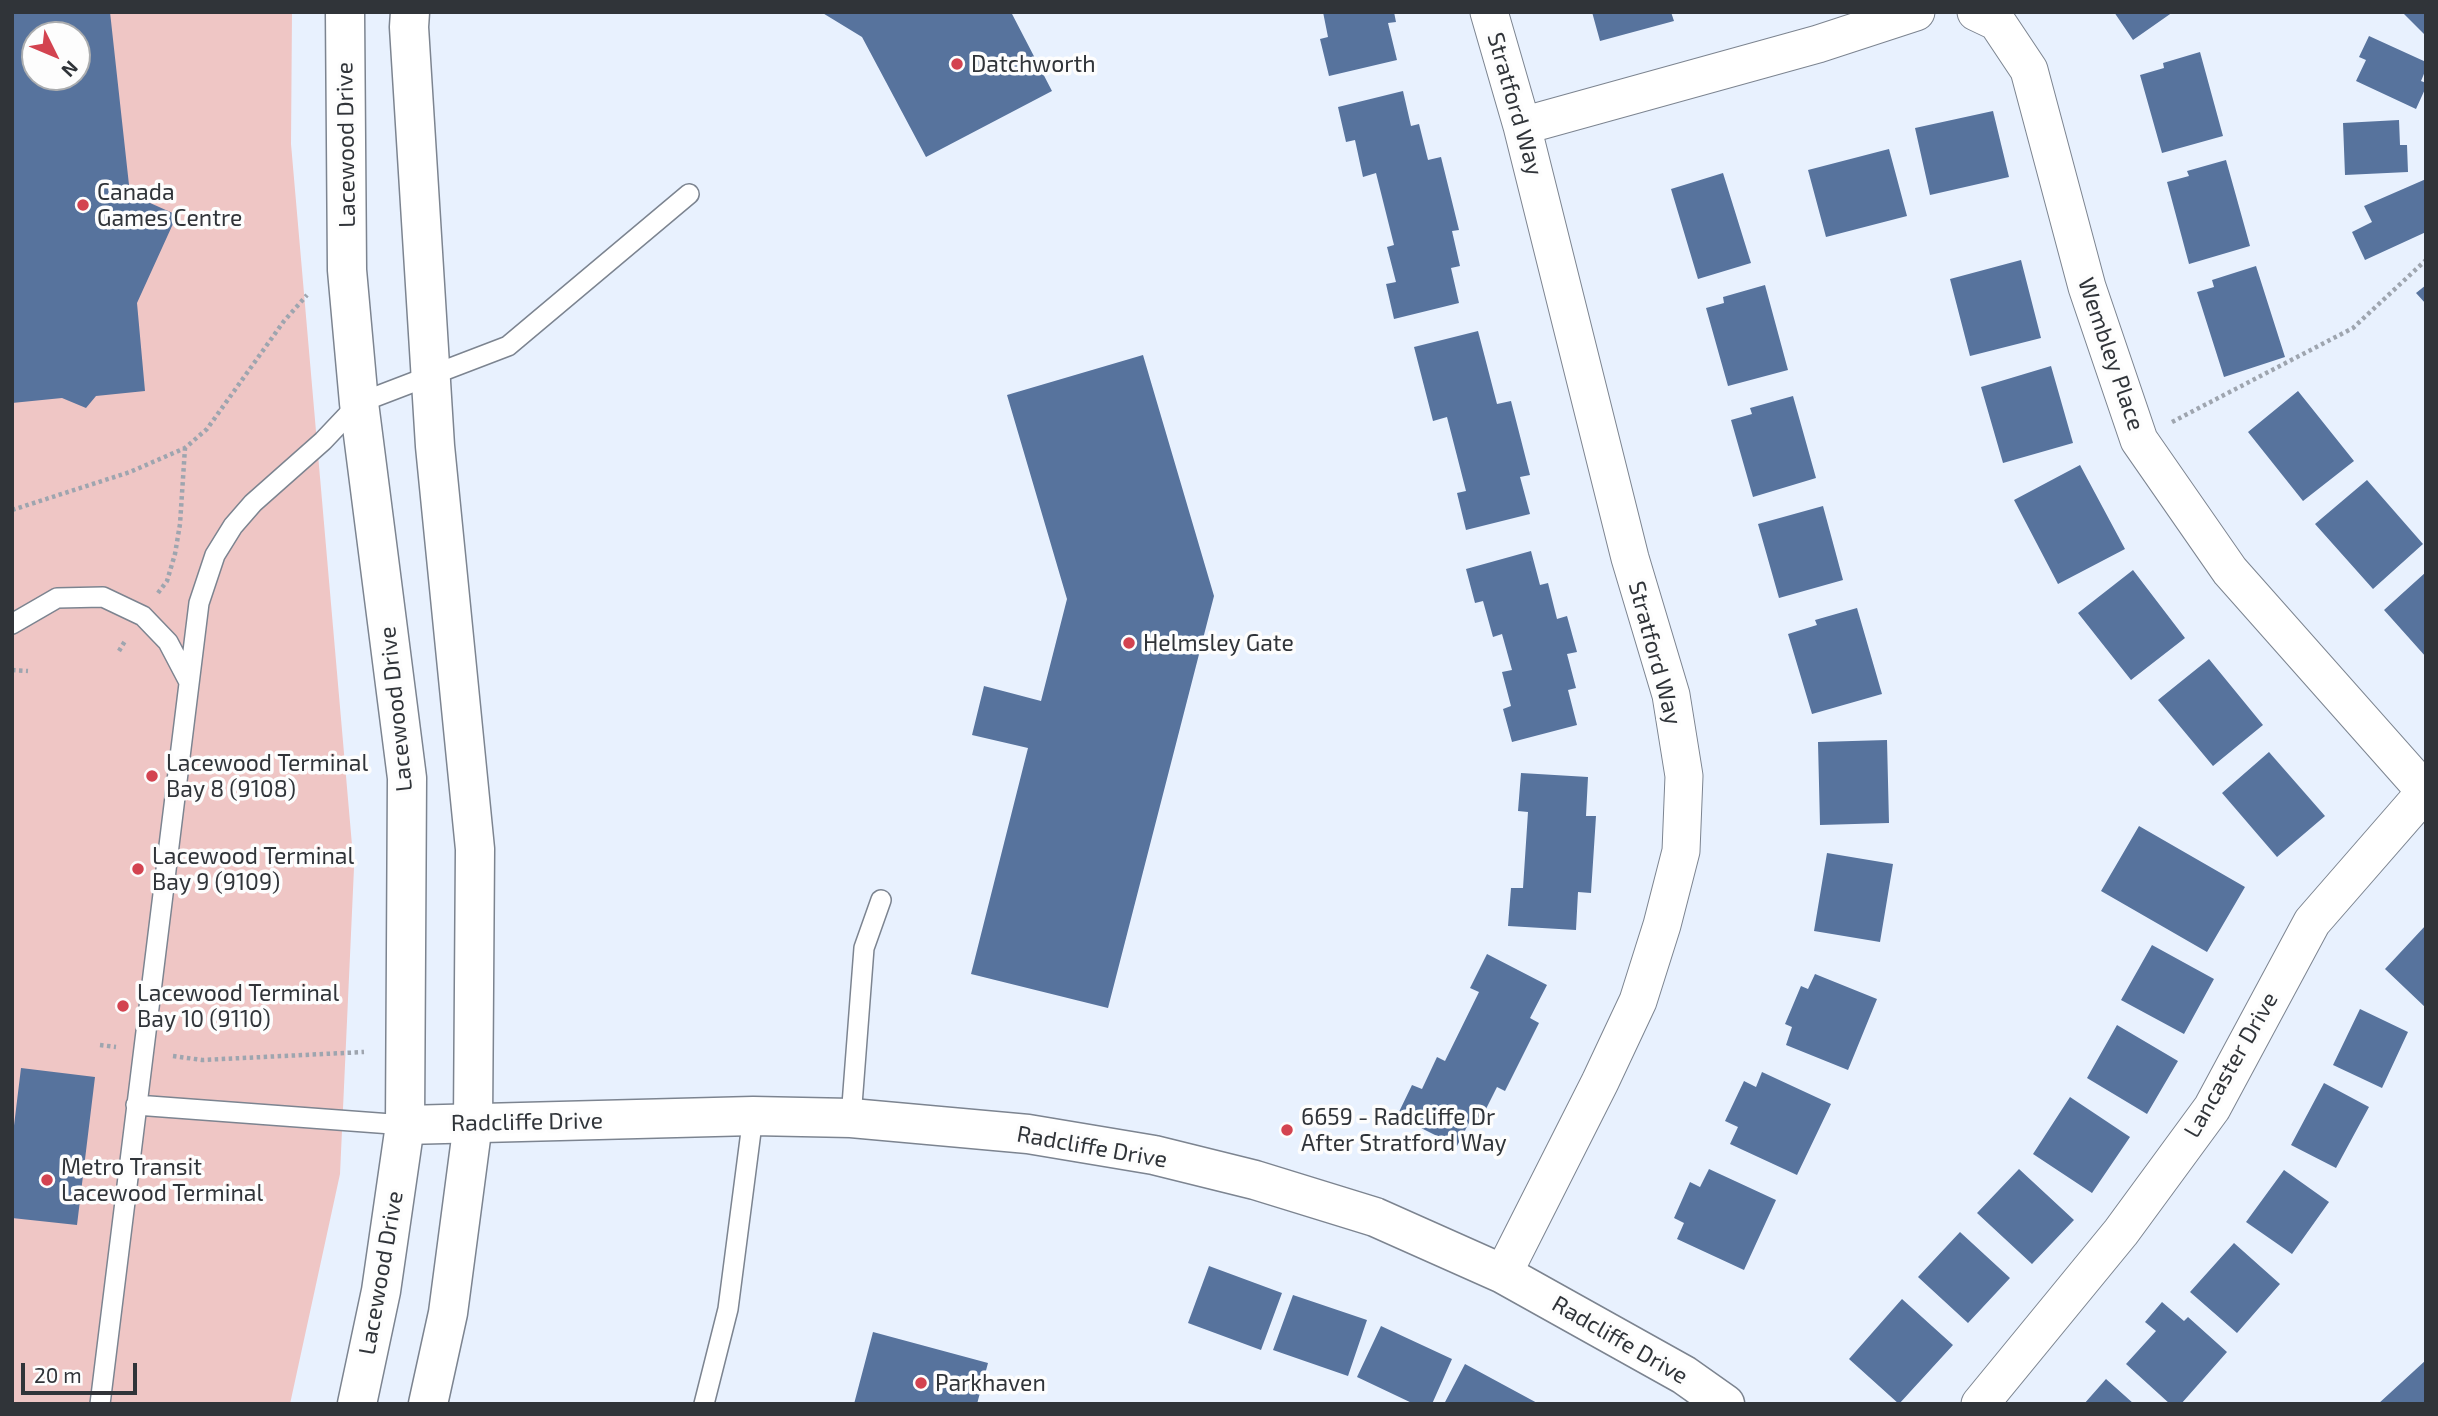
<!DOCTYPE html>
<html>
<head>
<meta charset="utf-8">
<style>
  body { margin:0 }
  #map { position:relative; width:2438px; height:1416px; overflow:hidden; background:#e8f1fe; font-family:"Exo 2",sans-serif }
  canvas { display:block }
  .frame { position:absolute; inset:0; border:14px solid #303439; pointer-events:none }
  .north { position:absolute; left:21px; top:21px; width:70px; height:70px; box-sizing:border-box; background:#fdfdfd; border:2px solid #abadaf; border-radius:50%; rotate:133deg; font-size:19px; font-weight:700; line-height:28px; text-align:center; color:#303439 }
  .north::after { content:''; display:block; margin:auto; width:24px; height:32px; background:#d34350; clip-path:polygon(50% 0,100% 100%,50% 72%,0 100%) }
  .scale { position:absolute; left:21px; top:1363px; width:116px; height:32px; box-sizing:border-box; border:4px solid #303439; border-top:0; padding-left:9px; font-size:21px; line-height:24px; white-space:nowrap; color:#303439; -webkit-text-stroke:5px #fdfdfd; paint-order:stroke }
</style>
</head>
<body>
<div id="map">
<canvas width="2438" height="1416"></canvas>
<div class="frame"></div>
<div class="north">N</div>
<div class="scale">20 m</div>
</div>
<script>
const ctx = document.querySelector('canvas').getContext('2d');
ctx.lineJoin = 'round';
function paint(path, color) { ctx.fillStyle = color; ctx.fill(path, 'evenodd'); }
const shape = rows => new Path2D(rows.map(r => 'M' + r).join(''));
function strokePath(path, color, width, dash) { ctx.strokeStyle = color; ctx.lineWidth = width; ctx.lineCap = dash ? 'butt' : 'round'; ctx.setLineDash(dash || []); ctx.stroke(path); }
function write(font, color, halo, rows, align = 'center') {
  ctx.font = font + ' "Exo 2",sans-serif'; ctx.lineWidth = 7; ctx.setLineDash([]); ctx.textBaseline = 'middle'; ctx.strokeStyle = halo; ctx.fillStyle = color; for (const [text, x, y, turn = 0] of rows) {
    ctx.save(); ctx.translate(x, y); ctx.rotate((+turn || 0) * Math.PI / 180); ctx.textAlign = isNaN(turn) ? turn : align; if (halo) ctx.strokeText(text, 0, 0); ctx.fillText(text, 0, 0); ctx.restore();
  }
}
const green = shape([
  [12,12,292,12,291,144,354,868,340,1174,290,1404,12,1404],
  [35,35,77,35,77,77,35,77]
]);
const building = shape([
  [12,12,110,12,130,194,177,215,137,303,145,391,96,396,86,408,62,398,12,403],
  [35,35,77,35,77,77,35,77],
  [821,12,1011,12,1052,91,926,157,862,37],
  [1323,12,1394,12,1396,22,1388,23,1397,60,1329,76,1320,39,1328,37],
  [1592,12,1671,12,1674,21,1600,41],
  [2114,12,2173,12,2133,40],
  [2402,12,2426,12,2426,36],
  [2369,36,2426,62,2426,69,2421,81,2426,83,2426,87,2416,109,2356,81,2366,60,2359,57],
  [2200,52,2223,136,2162,153,2140,75,2164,68,2163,63],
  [1403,91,1411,126,1419,124,1428,160,1441,157,1459,230,1452,231,1460,266,1451,268,1459,303,1394,319,1386,284,1396,282,1387,247,1394,245,1376,173,1363,177,1355,140,1346,142,1338,107],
  [1993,111,2009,177,1930,195,1915,128],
  [2399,120,2400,145,2407,145,2408,172,2345,175,2343,123],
  [1889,149,1907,216,1826,237,1808,170],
  [2226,160,2250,246,2189,264,2167,182,2189,176,2187,171],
  [1723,173,1751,263,1698,279,1671,189],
  [2426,179,2426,232,2365,260,2352,232,2372,222,2364,206],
  [2021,260,2041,338,1970,356,1950,279],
  [2256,266,2285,357,2224,377,2197,292,2214,287,2212,280],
  [1765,285,1788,370,1728,386,1706,308,1724,303,1723,297],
  [2426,285,2426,304,2416,293],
  [1478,331,1497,404,1511,401,1530,475,1520,477,1530,514,1466,530,1457,493,1466,491,1447,417,1433,421,1414,347],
  [1143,355,1214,596,1108,1008,971,974,1028,748,972,735,984,686,1041,701,1067,599,1007,395],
  [2051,366,2073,443,2003,463,1981,387],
  [2298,391,2354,461,2303,501,2248,432],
  [1793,396,1816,478,1753,497,1731,420,1752,414,1750,408],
  [2080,465,2125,549,2058,584,2014,500],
  [2367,480,2423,544,2373,589,2315,524],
  [1823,506,1843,580,1779,598,1758,524],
  [1531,551,1540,585,1548,583,1557,619,1567,616,1577,652,1567,654,1576,688,1568,690,1577,725,1512,742,1503,709,1511,706,1502,672,1512,670,1502,634,1493,637,1483,601,1475,603,1466,569],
  [2133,570,2185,638,2131,680,2078,613],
  [2426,572,2426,657,2384,610],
  [1857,608,1882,694,1812,714,1788,634,1817,625,1815,620],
  [2209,659,2263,725,2213,766,2158,700],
  [1887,740,1889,823,1820,825,1818,742],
  [2269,752,2325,816,2277,857,2222,793],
  [1521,773,1588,777,1586,816,1596,816,1591,893,1578,892,1576,930,1508,926,1511,888,1523,888,1528,812,1518,811],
  [2139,826,2245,887,2207,952,2101,891],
  [1827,853,1893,864,1880,942,1814,931],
  [2426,925,2426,1008,2385,969],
  [2152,945,2214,979,2184,1034,2121,1000],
  [1487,954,1547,985,1530,1018,1539,1023,1505,1091,1497,1087,1481,1119,1473,1115,1457,1146,1397,1116,1412,1085,1422,1089,1437,1057,1445,1061,1479,992,1470,988],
  [1815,974,1877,999,1848,1070,1786,1045,1792,1027,1785,1024,1801,986,1808,989],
  [2360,1009,2408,1032,2382,1088,2333,1065],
  [2117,1025,2178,1061,2147,1114,2087,1078],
  [21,1068,95,1077,77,1225,12,1218,12,1142],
  [1762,1072,1831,1104,1797,1175,1730,1144,1738,1127,1725,1121,1744,1081,1756,1087],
  [2324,1083,2369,1107,2336,1168,2291,1145],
  [2070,1097,2130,1137,2092,1193,2033,1154],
  [1709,1169,1776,1200,1744,1270,1677,1239,1684,1223,1674,1218,1690,1182,1700,1187],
  [2019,1169,2074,1220,2032,1264,1977,1213],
  [2284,1170,2329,1202,2292,1254,2246,1222],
  [1960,1232,2010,1278,1968,1323,1918,1277],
  [2234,1243,2280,1284,2237,1333,2190,1292],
  [1209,1266,1282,1293,1261,1350,1188,1323],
  [1293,1295,1367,1320,1348,1376,1273,1350],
  [1902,1299,1953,1345,1899,1404,1849,1359],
  [2162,1302,2184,1321,2188,1317,2227,1352,2181,1404,2170,1404,2126,1364,2156,1331,2145,1322],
  [1381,1326,1452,1359,1432,1404,1414,1404,1357,1377],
  [873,1332,988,1363,977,1404,854,1404],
  [2426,1360,2426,1404,2378,1404],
  [1465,1364,1539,1404,1444,1404],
  [2106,1379,2134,1404,2084,1404]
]);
const path = shape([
  [2172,422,2353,328,2426,260],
  [12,510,130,472,185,448,207,429,284,321,307,295],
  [158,593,167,581,175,554,180,524,185,448],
  [119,651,125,641],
  [12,670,28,671],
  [100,1045,116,1047],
  [173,1056,202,1060,364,1052]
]);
const service = shape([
  [12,624,57,598,103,597,143,616,168,642,189,682],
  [136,1105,405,1125],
  [851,1118,864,948,881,900],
  [100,1404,199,603,215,555,233,526,253,503,323,441,359,403,508,346,689,194],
  [704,1404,728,1309,753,1116]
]);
const minor = shape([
  [1489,12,1522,126,1630,558,1671,695,1684,776,1681,851,1662,925,1638,1001,1600,1082,1503,1274],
  [1976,12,1997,22,2029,70,2087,287,2139,440,2230,571,2425,791],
  [1522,126,1818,44,1916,12],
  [1980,1404,2121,1232,2212,1108,2312,922,2426,791]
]);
const tertiary = shape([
  [405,1125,753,1116,851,1118,1028,1134,1154,1155,1255,1180,1375,1217,1503,1274,1684,1375,1725,1404]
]);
const secondary = shape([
  [345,12,347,270,359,403,407,778,405,1125,381,1291,357,1404],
  [410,12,409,27,435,446,475,849,473,1123,448,1313,428,1404]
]);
const markers = [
  [957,64,7,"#d34350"],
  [83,205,7,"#d34350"],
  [1129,643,7,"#d34350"],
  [152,776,7,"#d34350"],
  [138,869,7,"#d34350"],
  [123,1006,7,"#d34350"],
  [1287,1130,7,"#d34350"],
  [47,1180,7,"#d34350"],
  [921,1383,7,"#d34350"]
];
const poiNames = [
  ["Datchworth",971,64],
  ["Canada",97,192],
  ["Games Centre",97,218],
  ["Helmsley Gate",1143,643],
  ["Lacewood Terminal",166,763],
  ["Bay 8 (9108)",166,789],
  ["Lacewood Terminal",152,856],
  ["Bay 9 (9109)",152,882],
  ["Lacewood Terminal",137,993],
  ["Bay 10 (9110)",137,1019],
  ["6659 - Radcliffe Dr",1301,1117],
  ["After Stratford Way",1301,1143],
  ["Metro Transit",61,1167],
  ["Lacewood Terminal",61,1193],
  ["Parkhaven",935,1383]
];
const streetNames = [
  ["Stratford Way",1515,104,74],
  ["Lacewood Drive",346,145,-91],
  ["Wembley Place",2111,354,71],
  ["Stratford Way",1655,653,75],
  ["Lacewood Drive",396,709,-96],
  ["Lancaster Drive",2231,1065,-60],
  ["Radcliffe Drive",527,1122,-1],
  ["Radcliffe Drive",1092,1147,10],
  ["Lacewood Drive",381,1273,-80],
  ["Radcliffe Drive",1620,1340,30]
];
paint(green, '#efc6c5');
paint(building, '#57739d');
strokePath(service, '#7c8490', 22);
strokePath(minor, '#7c8490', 39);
strokePath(tertiary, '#7c8490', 41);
strokePath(secondary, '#7c8490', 41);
strokePath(path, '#9ea5af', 4.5, [3.5, 3.5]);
strokePath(service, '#fff', 19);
strokePath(minor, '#fff', 37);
strokePath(tertiary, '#fff', 38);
strokePath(secondary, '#fff', 38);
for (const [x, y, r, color] of markers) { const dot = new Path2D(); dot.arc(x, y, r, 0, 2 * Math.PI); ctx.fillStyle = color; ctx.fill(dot); strokePath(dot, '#fdfdfd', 2.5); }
write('23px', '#303439', '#fdfdfd', poiNames, 'left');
write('23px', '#303439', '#fdfdfd', streetNames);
</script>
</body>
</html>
